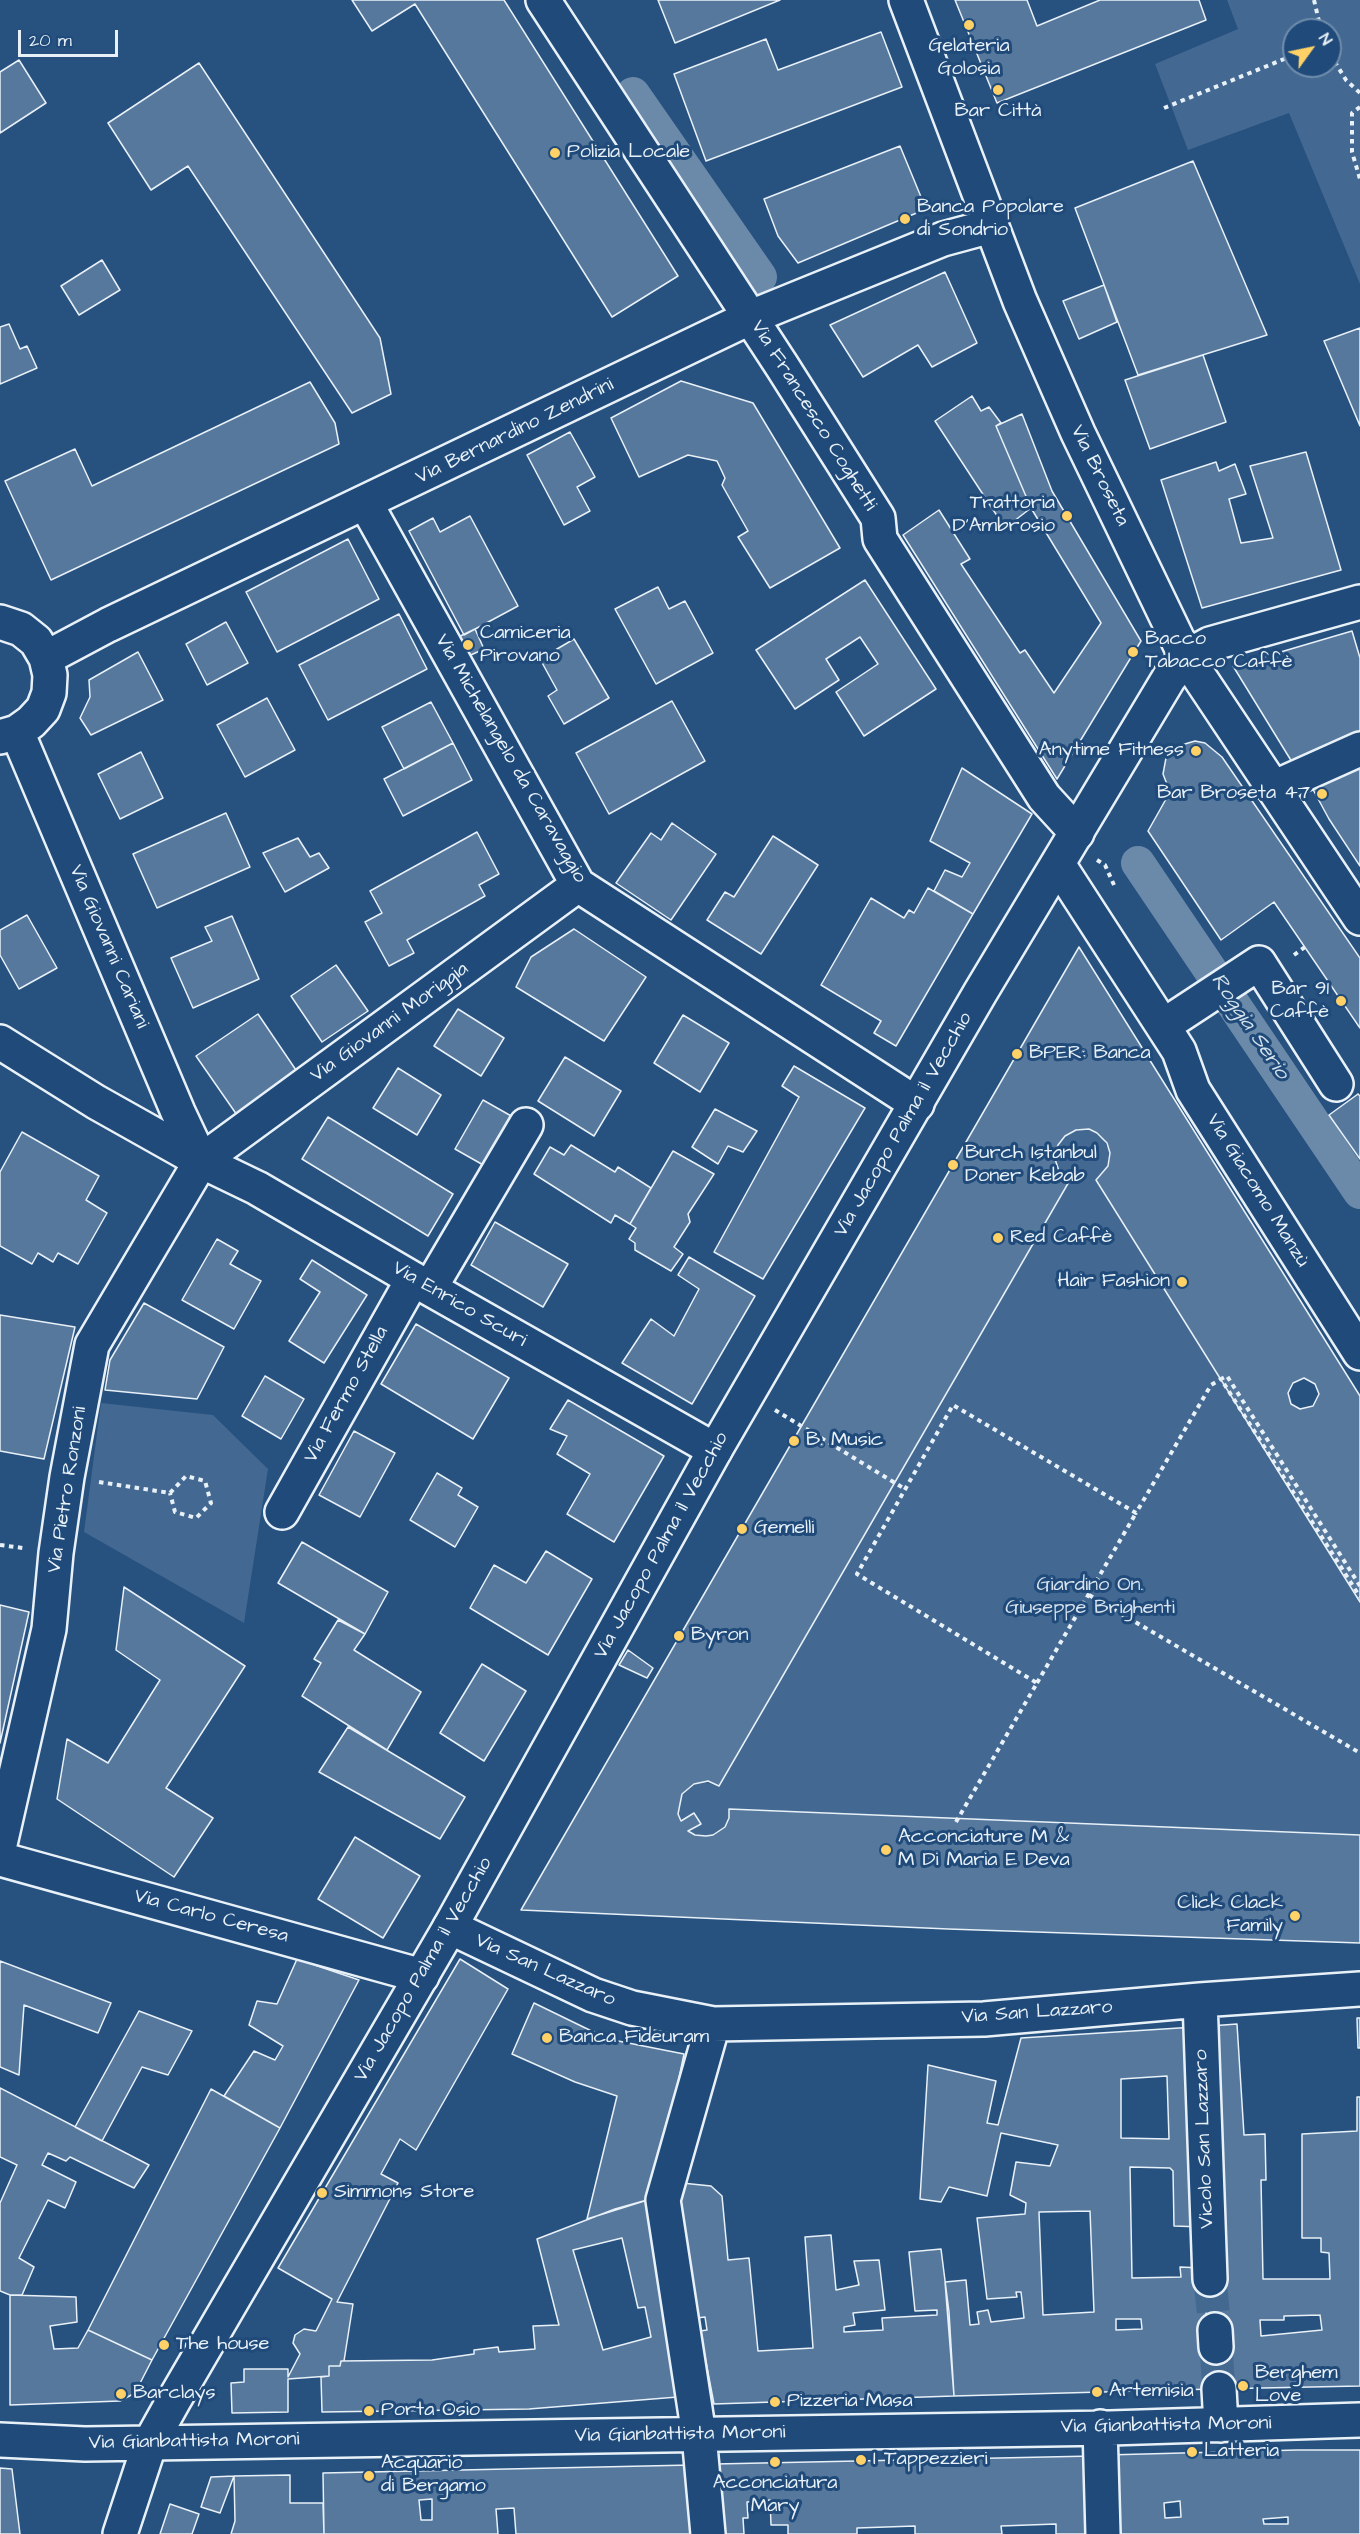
<!DOCTYPE html>
<html>
<head>
<meta charset="utf-8">
<style>
  body { margin:0 }
  #map { position:relative; width:1360px; height:2534px; overflow:hidden; background:#27517f; font-family:"Architects Daughter",sans-serif }
  canvas { display:block }
  .north { position:absolute; left:1282px; top:18px; width:60px; height:60px; box-sizing:border-box; background:#1f4a7a; border:2px solid #6f8dac; border-radius:50%; rotate:57deg; font-size:16px; font-weight:700; line-height:24px; text-align:center; color:#e8f1f8 }
  .north::after { content:''; display:block; margin:auto; width:21px; height:27px; background:#ffd166; clip-path:polygon(50% 0,100% 100%,50% 72%,0 100%) }
  .scale { position:absolute; left:18px; top:30px; width:100px; height:27px; box-sizing:border-box; border:3px solid #e8f1f8; border-top:0; padding-left:8px; font-size:18px; line-height:21px; white-space:nowrap; color:#e8f1f8; -webkit-text-stroke:4px #1f4a7a; paint-order:stroke }
</style>
</head>
<body>
<div id="map">
<canvas width="1360" height="2534"></canvas>
<div class="north">N</div>
<div class="scale">20 m</div>
</div>
<script>
const ctx = document.querySelector('canvas').getContext('2d');
ctx.lineJoin = 'round';
function paint(path, color) { ctx.fillStyle = color; ctx.fill(path, 'evenodd'); }
const shape = rows => new Path2D(rows.map(r => 'M' + r).join(''));
function strokePath(path, color, width, dash) { ctx.strokeStyle = color; ctx.lineWidth = width; ctx.lineCap = dash ? 'butt' : 'round'; ctx.setLineDash(dash || []); ctx.stroke(path); }
function write(font, color, halo, rows, align = 'center') {
  ctx.font = font + ' "Architects Daughter",sans-serif'; ctx.lineWidth = 6; ctx.setLineDash([]); ctx.textBaseline = 'middle'; ctx.strokeStyle = halo; ctx.fillStyle = color; for (const [text, x, y, turn = 0] of rows) {
    ctx.save(); ctx.translate(x, y); ctx.rotate((+turn || 0) * Math.PI / 180); ctx.textAlign = isNaN(turn) ? turn : align; if (halo) ctx.strokeText(text, 0, 0); ctx.fillText(text, 0, 0); ctx.restore();
  }
}
const green = shape([
  [1227,0,1360,0,1360,284,1289,113,1188,150,1155,64,1238,29],
  [1294,30,1330,30,1330,66,1294,66],
  [1089,1129,1103,1138,1110,1153,1108,1166,1096,1180,1360,1602,1360,1835,730,1809,728,1823,722,1829,710,1836,692,1834,688,1831,700,1824,695,1813,681,1821,678,1814,682,1794,700,1781,720,1786,1070,1181,1059,1171,1054,1156,1058,1145,1065,1136,1076,1130],
  [101,1403,213,1415,268,1469,244,1623,84,1532]
]);
const canal = shape([
  [633,94,760,277],
  [1138,863,1360,1192]
]);
const building = shape([
  [352,0,504,0,678,276,612,317,415,4,372,31,352,0],
  [658,0,780,0,675,43,658,0],
  [955,0,1027,0,1037,26,1100,0,1199,0,1206,20,997,103,955,0],
  [881,32,902,87,706,161,674,74,766,39,778,70,881,32],
  [19,60,46,103,0,133,0,72,19,60],
  [199,63,380,338,391,394,352,413,188,166,151,190,108,123,199,63],
  [900,146,926,209,798,263,778,236,764,199,900,146],
  [1193,161,1267,335,1138,375,1075,208,1193,161],
  [102,260,120,290,79,315,61,286,102,260],
  [945,272,977,343,932,367,918,345,863,377,830,325,945,272],
  [1104,285,1117,322,1079,339,1063,301,1104,285],
  [9,324,20,349,27,346,37,368,0,384,0,327,9,324],
  [1360,328,1360,426,1324,341,1360,328],
  [1203,355,1226,422,1150,449,1125,380,1203,355],
  [681,381,753,403,840,548,770,588,738,537,748,531,722,485,725,478,717,461,688,455,639,477,611,418,681,381],
  [310,382,335,423,339,444,51,580,5,481,75,449,92,486,310,382],
  [972,396,981,411,989,407,1001,423,996,426,1031,508,1005,528,935,421,972,396],
  [1022,414,1052,491,1141,641,1057,779,903,535,939,510,970,559,961,564,1020,653,1025,650,1054,693,1101,623,1031,508,996,426,1022,414],
  [570,432,595,477,577,487,590,511,564,525,527,455,570,432],
  [1306,452,1341,570,1202,608,1161,480,1216,462,1219,471,1235,464,1246,494,1229,499,1241,543,1273,538,1250,466,1306,452],
  [470,516,518,606,464,635,409,531,433,518,440,532,470,516],
  [348,539,379,599,277,652,246,592,348,539],
  [865,580,936,689,864,736,836,692,878,664,860,637,826,659,839,680,795,709,756,650,865,580],
  [658,587,669,609,685,601,713,653,656,684,615,609,658,587],
  [399,614,427,669,328,720,299,665,399,614],
  [226,622,248,663,207,685,186,644,226,622],
  [475,629,484,649,462,659,452,640,475,629],
  [1352,631,1360,658,1360,740,1292,762,1233,666,1352,631],
  [574,639,609,698,564,724,548,696,557,690,540,659,574,639],
  [138,652,163,700,91,735,80,718,90,697,89,680,138,652],
  [267,698,295,750,245,777,217,725,267,698],
  [672,701,705,761,609,814,576,753,672,701],
  [431,702,453,743,404,769,382,727,431,702],
  [1195,741,1205,743,1222,757,1360,958,1360,1028,1274,902,1221,940,1148,831,1170,792,1163,774,1166,758,1178,746,1195,741],
  [453,743,472,780,403,816,384,779,453,743],
  [141,752,163,798,120,819,98,774,141,752],
  [1360,759,1360,866,1329,819,1310,784,1360,759],
  [962,768,1032,814,973,914,934,891,945,870,962,877,970,863,930,841,962,768],
  [226,813,250,867,157,908,133,854,226,813],
  [672,823,716,854,671,920,616,883,651,833,661,840,672,823],
  [477,832,499,874,479,885,485,896,407,940,414,953,389,966,365,922,382,913,370,891,477,832],
  [773,836,818,865,761,954,707,920,725,892,734,897,773,836],
  [298,838,310,857,319,853,329,868,285,892,263,853,298,838],
  [928,888,973,914,896,1046,874,1033,881,1021,821,985,871,898,904,918,909,910,914,913,928,888],
  [27,915,57,968,19,989,0,955,0,930,27,915],
  [232,916,259,979,193,1008,171,958,212,941,205,927,232,916],
  [574,929,646,977,604,1041,516,987,531,957,574,929],
  [1079,947,1360,1396,1360,1602,1096,1180,1108,1166,1110,1153,1107,1143,1097,1133,1089,1129,1076,1130,1065,1136,1058,1145,1054,1156,1059,1171,1070,1180,719,1786,708,1781,694,1784,682,1794,678,1814,681,1821,694,1813,701,1824,688,1831,695,1835,706,1836,713,1835,725,1827,729,1818,729,1809,1360,1835,1360,1943,948,1929,521,1910,1079,947],
  [1304,1378,1315,1384,1319,1394,1313,1406,1300,1409,1291,1404,1288,1393,1293,1383,1304,1378],
  [336,965,368,1011,322,1042,291,996,336,965],
  [458,1009,504,1038,481,1076,434,1046,458,1009],
  [258,1014,298,1073,237,1115,196,1056,258,1014],
  [683,1015,729,1043,700,1092,654,1063,683,1015],
  [565,1057,621,1091,594,1136,538,1101,565,1057],
  [794,1066,865,1108,763,1279,714,1252,799,1097,782,1086,794,1066],
  [398,1068,441,1095,417,1135,373,1108,398,1068],
  [1358,1094,1360,1096,1360,1159,1329,1115,1358,1094],
  [483,1100,513,1117,485,1166,455,1149,483,1100],
  [715,1109,757,1131,743,1152,728,1146,718,1164,692,1147,715,1109],
  [328,1117,453,1194,428,1236,302,1159,328,1117],
  [22,1132,99,1176,86,1200,107,1213,78,1264,58,1253,53,1262,38,1253,32,1264,0,1246,0,1172,22,1132],
  [571,1145,615,1172,618,1167,651,1188,630,1224,615,1215,611,1223,534,1174,550,1147,564,1155,571,1145],
  [673,1151,714,1174,688,1214,690,1222,674,1247,683,1254,671,1271,635,1250,635,1243,629,1239,636,1228,630,1224,673,1151],
  [495,1222,568,1264,543,1307,471,1265,495,1222],
  [217,1239,238,1251,230,1264,261,1281,234,1329,182,1300,217,1239],
  [689,1257,755,1296,692,1404,622,1363,651,1319,674,1336,699,1289,678,1275,689,1257],
  [312,1260,367,1295,324,1363,289,1341,320,1292,300,1279,312,1260],
  [144,1303,224,1347,197,1399,105,1390,110,1360,144,1303],
  [0,1315,75,1327,44,1459,0,1451,0,1315],
  [416,1324,509,1378,473,1439,381,1384,416,1324],
  [265,1376,304,1399,281,1439,242,1416,265,1376],
  [568,1400,664,1456,614,1542,567,1514,590,1474,557,1454,567,1436,550,1429,568,1400],
  [354,1431,395,1453,360,1517,319,1495,354,1431],
  [437,1473,462,1488,458,1495,478,1507,455,1547,410,1520,437,1473],
  [302,1542,388,1592,365,1634,278,1583,302,1542],
  [546,1551,592,1579,548,1655,470,1608,494,1565,526,1583,546,1551],
  [124,1587,245,1666,166,1788,213,1818,174,1877,57,1799,67,1739,108,1763,160,1680,116,1650,124,1587],
  [0,1605,29,1612,0,1743,0,1605],
  [338,1620,365,1634,354,1650,421,1692,387,1750,302,1696,321,1663,314,1659,338,1620],
  [628,1650,653,1668,647,1678,619,1665,628,1650],
  [482,1664,526,1691,484,1761,440,1733,482,1664],
  [348,1727,465,1797,440,1839,319,1772,348,1727],
  [355,1837,420,1876,383,1938,318,1899,355,1837],
  [297,1959,359,1980,280,2128,224,2096,254,2051,275,2060,283,2046,249,2025,257,2001,277,2004,297,1959],
  [460,1959,508,1989,416,2150,400,2139,381,2174,398,2183,337,2302,353,2304,344,2361,341,2361,340,2366,329,2366,329,2376,288,2379,288,2412,232,2413,231,2383,244,2382,244,2369,288,2369,288,2377,300,2354,293,2343,295,2335,304,2329,316,2331,332,2299,278,2268,460,1959],
  [0,1961,111,2003,98,2033,24,2005,19,2075,0,2067,0,1961],
  [534,2003,608,2039,684,2054,654,2198,587,2219,617,2096,575,2082,512,2054,534,2003],
  [139,2011,192,2031,168,2075,142,2067,102,2141,75,2127,139,2011],
  [1357,2018,1360,2018,1360,2048,1358,2048,1357,2018],
  [1237,2024,1244,2135,1265,2134,1266,2180,1261,2180,1263,2279,1330,2279,1329,2253,1321,2252,1321,2238,1302,2238,1302,2134,1357,2131,1357,2097,1360,2097,1360,2386,1213,2389,1203,2277,1210,2026,1237,2024],
  [1320,2315,1322,2330,1261,2336,1260,2320,1284,2320,1284,2316,1320,2315],
  [1195,2027,1202,2227,1174,2226,1173,2171,1170,2168,1130,2167,1132,2278,1181,2277,1180,2267,1202,2268,1213,2389,954,2396,945,2282,966,2280,970,2325,979,2324,977,2312,988,2310,991,2322,1024,2318,1021,2292,1016,2292,1017,2297,987,2299,977,2218,1025,2214,1026,2203,1010,2195,1016,2162,1050,2166,1058,2145,1001,2133,987,2196,949,2187,941,2202,920,2199,928,2065,996,2081,987,2123,998,2125,1021,2038,1195,2027],
  [1167,2076,1169,2139,1121,2138,1121,2079,1167,2076],
  [1090,2211,1094,2312,1043,2315,1039,2212,1090,2211],
  [1116,2319,1141,2319,1142,2329,1116,2330,1116,2319],
  [0,2088,149,2165,134,2188,70,2157,66,2161,48,2153,42,2165,76,2182,65,2208,48,2200,19,2258,34,2267,22,2295,10,2295,0,2291,0,2203,17,2165,0,2157,0,2088],
  [211,2089,280,2128,152,2360,88,2330,211,2089],
  [682,2183,711,2186,722,2196,728,2260,749,2258,758,2351,813,2348,805,2237,831,2235,836,2290,859,2285,854,2261,879,2260,885,2310,853,2313,855,2325,844,2327,844,2332,883,2330,882,2318,937,2315,937,2310,915,2311,909,2252,941,2249,949,2312,954,2396,714,2404,700,2331,707,2330,705,2317,697,2318,676,2219,682,2183],
  [654,2198,690,2396,529,2409,322,2412,321,2377,329,2376,329,2366,340,2366,341,2361,432,2360,474,2354,474,2350,498,2347,499,2352,535,2349,533,2326,559,2325,537,2239,615,2209,654,2198],
  [622,2238,638,2308,645,2307,651,2337,603,2350,573,2250,622,2238],
  [10,2295,76,2297,77,2322,50,2326,54,2349,78,2348,88,2330,152,2360,135,2393,120,2401,10,2405,10,2295],
  [1297,2450,1360,2450,1360,2534,1109,2534,1106,2455,1297,2450],
  [1180,2501,1181,2517,1165,2518,1164,2503,1180,2501],
  [1288,2517,1288,2524,1264,2524,1263,2519,1288,2517],
  [1093,2456,1095,2534,1056,2534,1056,2524,1001,2526,1002,2534,915,2534,915,2526,857,2528,857,2534,788,2534,788,2525,771,2525,770,2500,747,2502,748,2518,743,2518,744,2534,722,2534,715,2464,1093,2456],
  [691,2465,697,2534,516,2534,514,2508,496,2509,498,2534,324,2534,323,2473,691,2465],
  [432,2499,432,2520,421,2520,419,2500,432,2499],
  [0,2468,12,2469,20,2534,0,2534,0,2468],
  [290,2475,290,2503,323,2503,324,2534,231,2534,235,2521,234,2476,290,2475],
  [234,2476,220,2513,201,2507,211,2477,234,2476],
  [170,2504,199,2514,192,2534,160,2534,170,2504]
]);
const minorTunnel = shape([
  [1210,2279,1215,2330],
  [1216,2347,1219,2389]
]);
const path = shape([
  [1314,0,1321,30],
  [1330,54,1346,80,1360,93],
  [1360,107,1352,113,1352,152,1360,179],
  [1164,108,1294,55],
  [1097,860,1105,865,1114,885],
  [1294,955,1305,947],
  [775,1410,905,1489],
  [99,1482,170,1493,186,1476,205,1481,211,1503,196,1518,175,1512,170,1493],
  [0,1545,23,1548],
  [1360,1586,1227,1376,1221,1379,1360,1597],
  [1089,1595,1360,1753],
  [1037,1683,1136,1513],
  [956,1822,1037,1683,857,1574,953,1405,1136,1513,1211,1385,1221,1379]
]);
const minor = shape([
  [543,0,782,366,878,518,880,539,1044,797,1077,833],
  [366,504,578,885,917,1104],
  [0,622,21,629,36,641,46,658,50,675,49,693,43,709,31,722,17,732,0,737],
  [1186,657,1360,918],
  [46,658,108,625,751,317,943,239,991,226],
  [17,732,178,1112,201,1161],
  [1273,788,1360,749],
  [1058,864,1179,1051,1193,1090,1360,1353],
  [1163,1026,1259,963,1336,1084],
  [0,1042,96,1102,201,1161,257,1188,413,1279,715,1450],
  [430,1288,526,1125],
  [282,1512,413,1279],
  [0,1844,49,1629,56,1553,67,1477,92,1345,201,1161,578,885],
  [0,1859,422,1976],
  [450,1927,593,1995,632,2008,713,2024,984,2019,1200,2000,1360,1989],
  [1200,2000,1210,2279],
  [1215,2330,1216,2347],
  [1219,2389,1221,2425],
  [1100,2427,1103,2534],
  [150,2443,1110,2428,1360,2420],
  [708,2534,699,2435,663,2200,713,2024]
]);
const tertiary = shape([
  [906,0,1020,301,1078,433,1186,657],
  [0,2440,85,2444,150,2443],
  [120,2534,150,2443,174,2400,450,1927,715,1450,980,993,1169,678,1186,657,1210,644,1360,602]
]);
const markers = [
  [969,25,6,"#ffd166"],
  [998,90,6,"#ffd166"],
  [555,153,6,"#ffd166"],
  [905,219,6,"#ffd166"],
  [1067,516,6,"#ffd166"],
  [468,645,6,"#ffd166"],
  [1133,652,6,"#ffd166"],
  [1196,751,6,"#ffd166"],
  [1322,794,6,"#ffd166"],
  [1341,1001,6,"#ffd166"],
  [1017,1054,6,"#ffd166"],
  [953,1165,6,"#ffd166"],
  [998,1238,6,"#ffd166"],
  [1182,1282,6,"#ffd166"],
  [794,1441,6,"#ffd166"],
  [742,1529,6,"#ffd166"],
  [679,1636,6,"#ffd166"],
  [886,1850,6,"#ffd166"],
  [1295,1916,6,"#ffd166"],
  [547,2038,6,"#ffd166"],
  [322,2193,6,"#ffd166"],
  [164,2345,6,"#ffd166"],
  [1243,2386,6,"#ffd166"],
  [1097,2392,6,"#ffd166"],
  [121,2394,6,"#ffd166"],
  [775,2402,6,"#ffd166"],
  [369,2411,6,"#ffd166"],
  [1192,2452,6,"#ffd166"],
  [861,2460,6,"#ffd166"],
  [775,2462,6,"#ffd166"],
  [369,2476,6,"#ffd166"]
];
const poiNames = [
  ["Gelateria",969,47,"center"],
  ["Golosia",969,70,"center"],
  ["Bar Città",998,112,"center"],
  ["Polizia Locale",567,153],
  ["Banca Popolare",917,208],
  ["di Sondrio",917,231],
  ["Trattoria",1055,504,"right"],
  ["D’Ambrosio",1055,527,"right"],
  ["Camiceria",480,634],
  ["Pirovano",480,657],
  ["Bacco",1145,640],
  ["Tabacco Caffè",1145,663],
  ["Anytime Fitness",1184,751,"right"],
  ["Bar Broseta 47",1310,794,"right"],
  ["Bar 91",1329,990,"right"],
  ["Caffè",1329,1013,"right"],
  ["BPER: Banca",1029,1054],
  ["Burch Istanbul",965,1154],
  ["Doner Kebab",965,1177],
  ["Red Caffè",1010,1238],
  ["Hair Fashion",1170,1282,"right"],
  ["B. Music",806,1441],
  ["Gemelli",754,1529],
  ["Byron",691,1636],
  ["Acconciature M &",898,1838],
  ["M Di Maria E Deva",898,1861],
  ["Click Clack",1283,1904,"right"],
  ["Family",1283,1927,"right"],
  ["Banca Fideuram",559,2038],
  ["Simmons Store",334,2193],
  ["The house",176,2345],
  ["Berghem",1255,2374],
  ["Love",1255,2397],
  ["Artemisia",1109,2392],
  ["Barclays",133,2394],
  ["Pizzeria Masa",787,2402],
  ["Porta Osio",381,2411],
  ["Latteria",1204,2452],
  ["I Tappezzieri",873,2460],
  ["Acquario",381,2464],
  ["di Bergamo",381,2487],
  ["Acconciatura",775,2484,"center"],
  ["Mary",775,2507,"center"]
];
const streetNames = [
  ["Via Francesco Coghetti",813,416,58],
  ["Via Bernardino Zendrini",515,432,-26],
  ["Via Broseta",1099,476,64],
  ["Via Michelangelo da Caravaggio",510,759,60],
  ["Via Giovanni Cariani",108,947,67],
  ["Via Giovanni Moriggia",390,1023,-36],
  ["Via Jacopo Palma il Vecchio",904,1125,-60],
  ["Via Giacomo Manzù",1257,1191,58],
  ["Via Enrico Scuri",459,1305,30],
  ["Via Fermo Stella",347,1395,-61],
  ["Via Pietro Ronzoni",68,1490,-81],
  ["Via Jacopo Palma il Vecchio",662,1546,-61],
  ["Via Carlo Ceresa",211,1917,15],
  ["Via Jacopo Palma il Vecchio",424,1970,-60],
  ["Via San Lazzaro",545,1971,24],
  ["Via San Lazzaro",1037,2013,-4],
  ["Vicolo San Lazzaro",1205,2139,-92],
  ["Via Gianbattista Moroni",1166,2426,-1],
  ["Via Gianbattista Moroni",680,2435,-1],
  ["Via Gianbattista Moroni",194,2442,-1]
];
const parkNames = [
  ["Giardino On.",1090,1586],
  ["Giuseppe Brighenti",1090,1609]
];
const waterNames = [
  ["Roggia Serio",1249,1027,56]
];
paint(green, '#436891');
strokePath(canal, '#6b8aaa', 34);
paint(building, '#57789d');
strokePath(building, '#e8f1f8', 1.5);
strokePath(minorTunnel, '#446991', 33, [33, 16]);
strokePath(minor, '#e8f1f8', 38);
strokePath(tertiary, '#e8f1f8', 38);
strokePath(path, '#e8f1f8', 4, [4.5, 4.5]);
strokePath(minor, '#1f4a7a', 33);
strokePath(tertiary, '#1f4a7a', 33);
for (const [x, y, r, color] of markers) { const dot = new Path2D(); dot.arc(x, y, r, 0, 2 * Math.PI); ctx.fillStyle = color; ctx.fill(dot); strokePath(dot, '#1f4a7a', 2); }
write('20px', '#e8f1f8', '#1f4a7a', poiNames, 'left');
write('20px', '#e8f1f8', '#1f4a7a', streetNames);
write('20px', '#d8e3ee', '#1f4a7a', parkNames);
write('italic 21px', '#d5e2ec', '#1f4a7a', waterNames);
</script>
</body>
</html>
